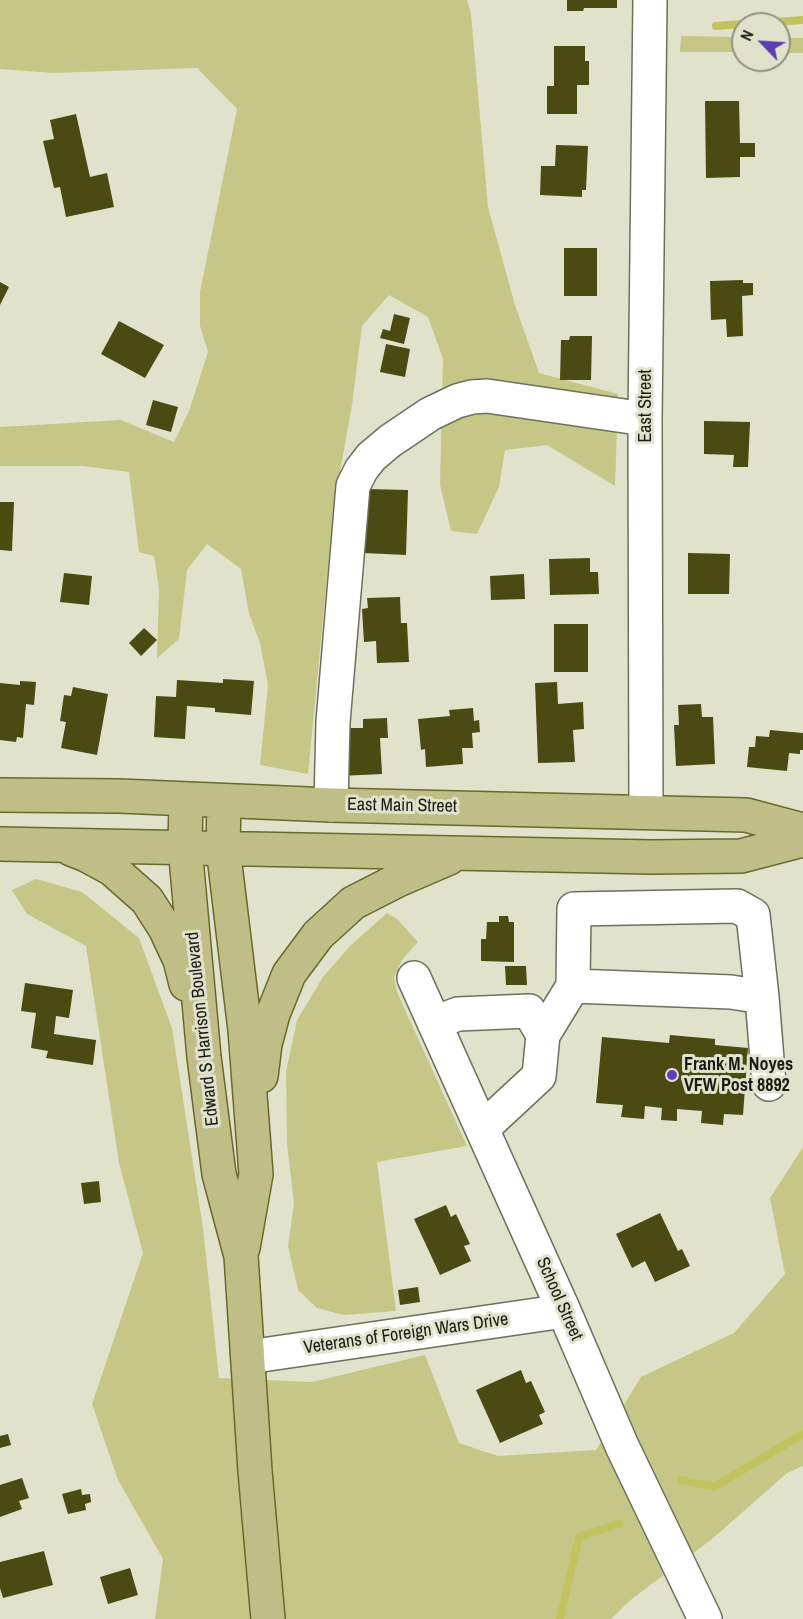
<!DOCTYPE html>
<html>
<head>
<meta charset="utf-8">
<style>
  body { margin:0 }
  #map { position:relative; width:803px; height:1619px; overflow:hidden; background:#e1e2cc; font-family:"Archivo Narrow",sans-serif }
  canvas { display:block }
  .north { position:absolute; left:731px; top:12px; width:60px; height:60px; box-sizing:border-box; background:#e1e2cc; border:2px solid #929282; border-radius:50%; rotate:295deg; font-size:16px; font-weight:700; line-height:24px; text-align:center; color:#1b1b13 }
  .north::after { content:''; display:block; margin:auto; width:21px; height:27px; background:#5d3eb6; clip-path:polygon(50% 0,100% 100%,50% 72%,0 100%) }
</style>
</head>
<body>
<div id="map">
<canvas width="803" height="1619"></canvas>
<div class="north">N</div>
</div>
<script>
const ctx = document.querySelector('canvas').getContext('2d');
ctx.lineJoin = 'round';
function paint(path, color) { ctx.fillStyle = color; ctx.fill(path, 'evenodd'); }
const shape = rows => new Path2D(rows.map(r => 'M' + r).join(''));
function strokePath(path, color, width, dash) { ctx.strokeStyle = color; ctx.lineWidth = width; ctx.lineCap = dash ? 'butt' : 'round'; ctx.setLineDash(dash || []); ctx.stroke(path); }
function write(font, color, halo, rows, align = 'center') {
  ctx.font = font + ' "Archivo Narrow",sans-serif'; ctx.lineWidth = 6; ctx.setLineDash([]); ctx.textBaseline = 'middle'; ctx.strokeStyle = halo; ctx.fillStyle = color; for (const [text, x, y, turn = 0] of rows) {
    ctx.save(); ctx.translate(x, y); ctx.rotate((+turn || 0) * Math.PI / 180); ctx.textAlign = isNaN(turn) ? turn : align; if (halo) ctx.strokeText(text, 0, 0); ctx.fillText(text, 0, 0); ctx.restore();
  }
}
const green = shape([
  [0,0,467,0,471,14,488,207,515,305,539,373,618,394,615,486,547,445,505,450,499,487,477,534,451,531,440,485,443,359,428,317,389,295,362,326,352,405,334,505,308,774,260,765,268,685,260,643,249,614,241,569,207,544,187,570,179,639,157,658,159,589,154,556,139,552,129,472,82,466,0,466,0,427,121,420,174,442,189,411,208,352,200,326,200,292,237,109,197,68,53,73,0,69],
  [681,36,743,37,743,52,680,52],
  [779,38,803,38,803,53,779,53],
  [36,879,82,892,139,938,172,1028,203,1228,219,1378,312,1382,425,1355,459,1443,498,1456,596,1450,641,1377,734,1333,785,1274,770,1198,803,1147,803,1466,787,1473,712,1539,633,1598,611,1619,155,1619,163,1559,118,1480,92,1404,143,1253,119,1163,86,946,27,914,12,890],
  [387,913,397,919,418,942,402,960,394,977,397,992,467,1146,377,1162,396,1311,344,1315,317,1308,298,1290,288,1246,294,1203,287,1144,286,1072,297,1020,323,977,350,946]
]);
const stream = shape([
  [748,24,803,20],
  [716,26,743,24],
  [681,1480,714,1487,803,1434],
  [560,1619,579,1537,619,1524]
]);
const building = shape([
  [567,0,617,0,617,8,584,8,583,11,567,11],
  [554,46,585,46,585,61,589,61,589,85,577,85,577,114,547,114,547,86,554,86],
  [705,101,739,101,740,143,755,143,755,157,740,157,740,177,706,178],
  [76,114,90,177,107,173,114,207,66,217,60,187,54,188,43,141,54,139,50,120],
  [556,145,588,146,586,190,582,190,582,197,540,195,541,166,555,166],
  [564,248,597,248,597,296,564,296],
  [743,280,743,283,753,283,753,295,742,296,743,336,727,337,726,319,711,320,710,281],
  [0,282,9,287,0,305],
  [394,314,410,318,404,344,380,338,383,329,390,331],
  [119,321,164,345,145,378,101,354],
  [570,336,592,336,591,380,560,380,561,340,569,340],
  [386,344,410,349,405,377,380,372],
  [153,400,178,407,171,432,146,425],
  [704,421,750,422,748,467,733,467,734,455,704,454],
  [367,489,408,490,406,555,364,553],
  [0,502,14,502,12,551,0,550],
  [688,553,730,554,729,594,688,594],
  [590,558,590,572,598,572,599,594,550,595,549,559],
  [64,573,92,576,89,605,60,602],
  [524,574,525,599,491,600,490,576],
  [400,597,401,623,407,623,409,662,377,663,376,641,364,642,362,609,368,608,367,598],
  [554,624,588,624,588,672,554,672],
  [144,628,157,640,141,656,129,643],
  [223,679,254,681,251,715,215,712,215,708,187,706,185,739,154,737,156,696,176,697,177,680,223,683],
  [20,681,36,682,34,705,26,704,23,738,17,737,16,742,0,740,0,683,20,685],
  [557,682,558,704,583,702,584,729,573,730,575,762,538,763,535,683],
  [73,687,108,694,97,755,61,748,66,722,60,721,64,695,71,696],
  [701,704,702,717,713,717,715,764,676,766,674,725,679,725,678,705],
  [473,708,474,721,479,720,480,732,472,733,473,748,462,748,463,764,426,767,425,749,421,750,418,719,450,716,449,710],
  [387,718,388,738,380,738,382,774,340,776,338,728,363,728,363,719],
  [770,730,803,733,803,750,800,750,800,754,789,753,787,771,747,767,749,747,755,747,756,736,769,737],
  [499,916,508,916,509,922,514,922,514,962,481,961,481,939,486,939,487,922,499,922],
  [505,966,526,966,527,985,506,985],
  [25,983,73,990,69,1018,56,1016,54,1034,96,1040,93,1065,46,1058,48,1051,31,1048,36,1013,21,1011],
  [670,1035,715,1039,715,1045,748,1048,743,1115,724,1114,723,1125,701,1123,702,1111,677,1109,677,1121,661,1120,662,1108,645,1106,644,1119,621,1117,623,1105,596,1103,602,1037,669,1043],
  [99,1181,101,1202,84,1204,81,1183],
  [446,1205,451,1217,456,1214,470,1244,464,1246,471,1261,440,1275,414,1219],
  [660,1213,678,1251,682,1249,690,1266,655,1282,645,1261,632,1268,616,1234],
  [418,1287,420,1302,400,1305,398,1290],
  [521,1370,526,1383,531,1381,545,1412,539,1415,543,1424,500,1443,476,1390],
  [8,1434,11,1445,0,1448,0,1436],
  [22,1478,29,1498,19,1501,22,1509,0,1517,0,1485],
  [81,1489,82,1495,90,1494,91,1502,85,1504,86,1510,68,1514,62,1494],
  [44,1551,53,1585,3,1598,0,1588,0,1562],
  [130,1568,138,1595,108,1604,100,1577]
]);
const minor = shape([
  [331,805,333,722,353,486,361,470,371,457,390,441,430,414,457,401,472,397,487,396,645,419],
  [646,812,645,419,650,0],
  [414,978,564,1311,622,1446,705,1619],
  [573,986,574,909,737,906,753,915,762,997],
  [434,1023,458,1014,529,1011,543,1035,539,1076,482,1129],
  [543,1035,573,986,731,992,762,997,769,1084],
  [248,1357,564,1311]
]);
const major = shape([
  [0,795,119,796,331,805,746,815,803,830],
  [186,799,185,847,204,1057,219,1174,241,1256,255,1471,268,1619],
  [224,801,223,848,245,1030,256,1174,243,1248],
  [0,844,652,857,741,856,803,840],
  [71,849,86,855,112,869,147,900,165,928,180,960,186,984],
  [261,1076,265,1044,273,1014,289,974,318,935,353,903,398,880,449,858]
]);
const markers = [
  [672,1075,6,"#5d3eb6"]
];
const streetNames = [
  ["East Street",646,406,-90],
  ["East Main Street",402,806,1],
  ["Edward S Harrison Boulevard",203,1029,-96],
  ["School Street",559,1299,66],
  ["Veterans of Foreign Wars Drive",406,1334,-8]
];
const poiNames = [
  ["Frank M. Noyes",684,1065],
  ["VFW Post 8892",684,1086]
];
paint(green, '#c6c787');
strokePath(stream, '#c2c35f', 8);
paint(building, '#4a4a13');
strokePath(minor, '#6f705c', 36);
strokePath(major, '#69692a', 36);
strokePath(minor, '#fff', 33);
strokePath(major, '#bebe86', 33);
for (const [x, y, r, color] of markers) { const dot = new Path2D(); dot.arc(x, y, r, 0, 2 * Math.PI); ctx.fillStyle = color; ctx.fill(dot); strokePath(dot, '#e1e2cc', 2); }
write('18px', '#1b1b13', '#e1e2cc', streetNames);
write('bold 18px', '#1b1b13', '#e1e2cc', poiNames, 'left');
</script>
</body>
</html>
